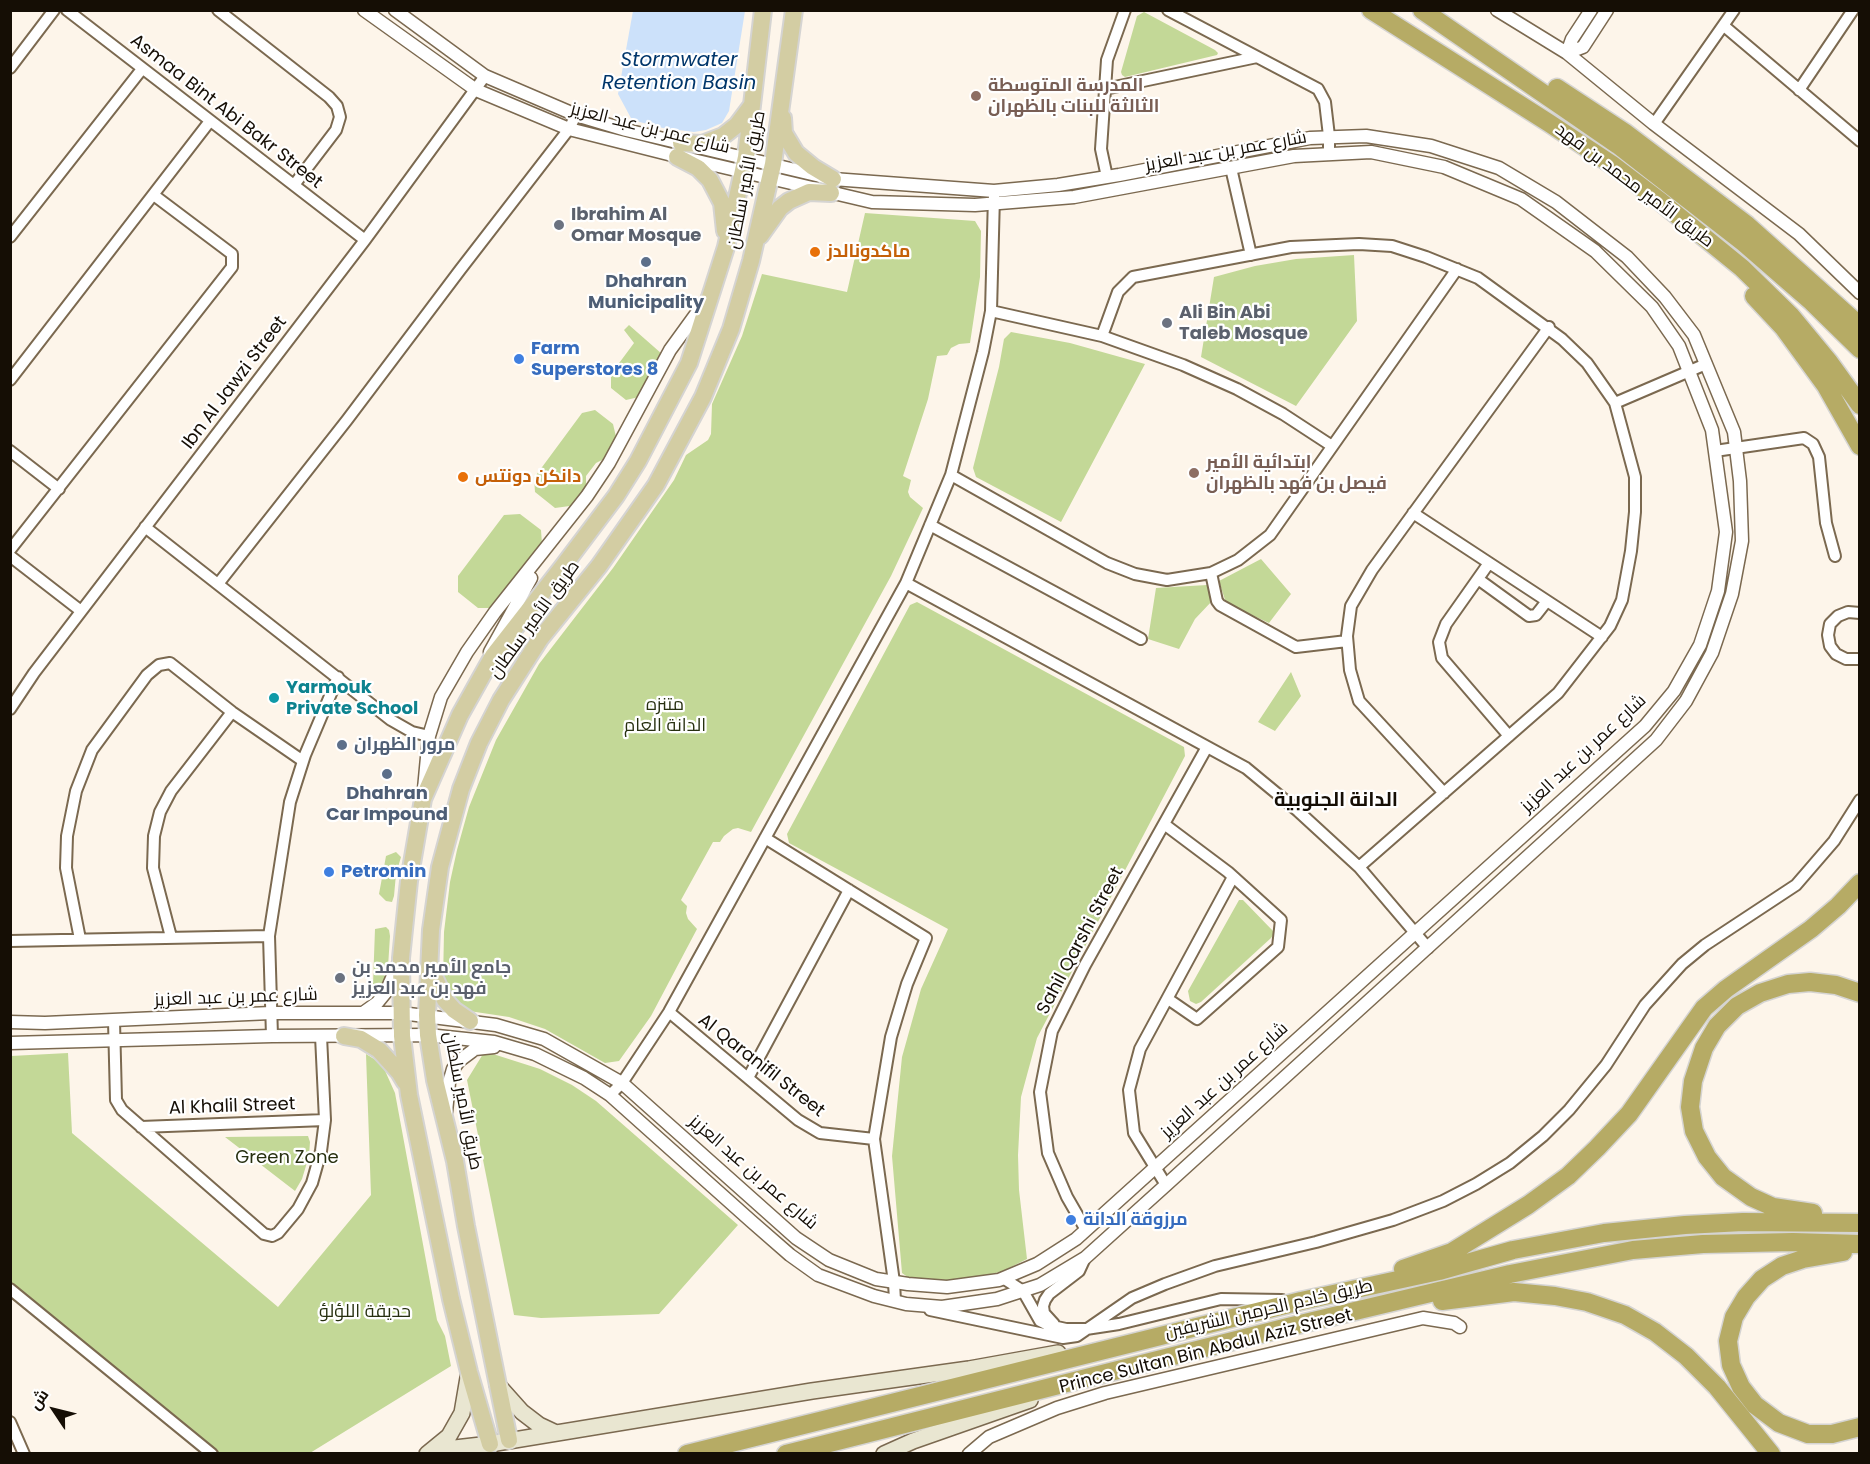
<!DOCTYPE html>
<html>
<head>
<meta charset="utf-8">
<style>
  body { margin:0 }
  #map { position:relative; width:1870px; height:1464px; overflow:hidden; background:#fdf5ea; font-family:Poppins,Cairo,sans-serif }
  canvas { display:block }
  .frame { position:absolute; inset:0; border:12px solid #150e05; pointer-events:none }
  .north { position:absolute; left:24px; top:1380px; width:60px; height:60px; -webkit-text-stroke:4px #fff; paint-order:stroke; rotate:305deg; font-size:16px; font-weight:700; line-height:24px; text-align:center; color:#150e05 }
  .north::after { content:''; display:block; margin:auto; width:21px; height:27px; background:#150e05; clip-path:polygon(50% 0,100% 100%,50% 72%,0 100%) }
</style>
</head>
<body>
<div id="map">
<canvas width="1870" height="1464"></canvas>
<div class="frame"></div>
<div class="north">ش</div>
</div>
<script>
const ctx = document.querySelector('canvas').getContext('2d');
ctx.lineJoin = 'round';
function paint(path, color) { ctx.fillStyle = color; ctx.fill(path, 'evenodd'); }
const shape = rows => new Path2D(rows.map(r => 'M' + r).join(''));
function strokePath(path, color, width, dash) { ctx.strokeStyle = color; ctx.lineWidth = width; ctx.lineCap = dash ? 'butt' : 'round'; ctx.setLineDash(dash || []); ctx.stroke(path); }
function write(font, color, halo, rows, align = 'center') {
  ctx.font = font + ' Poppins,Cairo,sans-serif'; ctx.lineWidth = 4.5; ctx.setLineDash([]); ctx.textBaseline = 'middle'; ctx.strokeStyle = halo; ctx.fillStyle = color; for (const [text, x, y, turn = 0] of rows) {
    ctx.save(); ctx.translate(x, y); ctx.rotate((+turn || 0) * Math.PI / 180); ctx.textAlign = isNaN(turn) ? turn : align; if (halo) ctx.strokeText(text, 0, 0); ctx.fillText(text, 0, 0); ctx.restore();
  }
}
const green = shape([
  [1144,12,1215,50,1218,53,1217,55,1125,77,1122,75,1121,72,1137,16],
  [865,213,975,221,981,231,980,277,970,343,959,344,951,348,947,355,937,356,928,399,903,476,911,480,908,492,910,497,923,508,891,576,751,832,738,828,733,829,724,836,720,842,713,842,681,900,687,906,686,913,688,919,697,929,651,1016,619,1061,605,1063,545,1029,509,1017,469,1011,453,1000,443,982,444,932,450,882,457,850,469,807,496,740,539,664,613,568,674,480,686,455,708,440,711,434,712,404,742,336,762,274,847,292],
  [1354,255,1357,321,1296,406,1201,357,1214,277,1255,266,1296,259],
  [629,325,662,354,639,397,626,400,611,388,611,374,634,343,624,330],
  [1011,332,1070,343,1145,364,1061,522,976,477,973,468,999,367,1004,339],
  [595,410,613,424,617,441,608,457,596,463,586,476,586,490,577,505,555,508,535,492,534,478,582,413],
  [520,514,541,530,542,544,489,608,478,608,458,592,458,576,504,515],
  [1261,559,1291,594,1269,623,1226,603,1219,581],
  [1207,585,1212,601,1195,619,1179,649,1148,639,1156,588],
  [917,602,1184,747,1185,756,1037,1038,1021,1097,1018,1155,1019,1190,1027,1259,1003,1271,976,1278,950,1280,923,1281,909,1278,902,1273,892,1156,902,1057,921,989,948,929,789,843,787,834,910,605],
  [1291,672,1301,696,1275,731,1258,722],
  [396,852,401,857,396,874,394,896,392,902,386,901,379,894,386,856],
  [1239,900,1243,900,1273,931,1273,935,1271,938,1201,1002,1196,1004,1190,1001,1188,991],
  [386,927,389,930,390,936,388,967,386,978,378,992,373,984,375,929],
  [68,1053,72,1133,278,1307,371,1195,366,1054,382,1064,395,1093,437,1320,445,1336,451,1366,310,1453,217,1453,11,1283,11,1056],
  [483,1054,493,1054,540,1069,572,1085,596,1101,738,1225,659,1314,541,1318,514,1315,467,1080],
  [308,1136,310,1142,309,1156,302,1179,295,1191,225,1137]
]);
const water = shape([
  [633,11,745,11,729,111,722,123,706,130,694,132,663,128,632,120,618,94]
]);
const minor = shape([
  [67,10,365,240],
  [218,10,329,97,337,106,340,117,336,130,294,185],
  [1168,10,1318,89,1325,102,1329,136,1329,154],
  [1724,26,1860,141],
  [10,68,54,10],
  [1105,89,1257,57],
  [1799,90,1853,10],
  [1654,124,1734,10],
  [1231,168,1251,255],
  [1107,177,1101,149,1107,60,1125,10],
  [10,237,142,69],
  [991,311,1102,336,1183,365,1237,389,1283,414,1332,446],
  [1102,336,1118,292,1133,277,1291,247,1359,244,1392,246,1426,257,1478,278,1562,339,1587,363,1615,403,1635,477,1635,512,1631,551,1622,600,1610,626,1558,693,1359,867],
  [10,380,210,121],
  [1615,403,1706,364],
  [10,451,59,489],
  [1715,451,1804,438,1813,444,1819,457,1826,523,1835,556],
  [951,475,1107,563,1135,574,1167,580,1211,573,1238,560,1270,535,1457,269],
  [1413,513,1602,637],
  [930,525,1141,639],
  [145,527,391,720,412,732,429,736],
  [10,550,232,267,232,254,155,196],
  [10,556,81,611],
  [1489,563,1446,624,1439,642,1442,658,1509,736],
  [1211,573,1217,601,1220,605,1296,647,1347,641],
  [1478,579,1529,616,1536,615,1547,601],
  [906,583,1246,768,1298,811,1359,867,1428,948],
  [218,584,347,420,460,270,569,129,576,115],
  [1860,613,1848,612,1838,616,1830,624,1828,635,1830,646,1836,654,1846,659,1860,659],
  [10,709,34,673,365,240,485,76],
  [1444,793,1359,701,1350,670,1347,636,1351,606,1372,570,1549,327],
  [1164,824,1228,872,1281,920,1278,947,1197,1019,1168,999],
  [765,838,926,938,907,984,891,1037,874,1139,894,1282,895,1301],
  [171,937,153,868,154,836,160,812,171,791,232,712],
  [80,939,66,868,67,836,76,791,92,750,147,675,159,665,170,663,232,712,303,761],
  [10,941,269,936],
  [669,1012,798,1120,820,1133,874,1139],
  [114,1021,116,1100,122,1110,264,1234,272,1236,278,1233,298,1209,312,1183,321,1151,325,1120,321,1036],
  [272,1036,269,936,290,802,305,755,338,677],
  [748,1078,849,890],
  [610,1095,622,1083,669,1012,906,583,951,475,983,352,991,311,994,196],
  [141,1127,325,1120],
  [1166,1185,1134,1133,1129,1090,1140,1049,1233,877],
  [1086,1230,1067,1197,1048,1153,1040,1092,1052,1031,1085,965,1207,747],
  [1003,1278,1023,1291,1040,1321,1048,1325,1066,1329,1086,1329,1119,1324,1221,1299,1282,1300],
  [10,1289,212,1454],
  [930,1310,1063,1338,1077,1336,1132,1298,1165,1284,1215,1266,1316,1242,1393,1220,1443,1201,1476,1184,1510,1163,1543,1136,1569,1110,1606,1065,1645,1005,1682,964,1705,945,1796,885,1834,841,1860,800],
  [1054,1324,1044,1313,1043,1306,1045,1300,1049,1294,1079,1271,1085,1258],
  [10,1422,24,1454]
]);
const tertiary = shape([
  [1497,10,1567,53,1654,124,1799,234,1860,293],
  [1567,53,1583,47,1607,10],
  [1567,53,1572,39,1591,10],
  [490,652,531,578],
  [424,789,429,736,441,697,467,652,495,612,587,496,609,463,670,350,707,299],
  [363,1013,377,1003,386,992,398,964],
  [10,1022,45,1023,271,1013,401,1013,496,1025,544,1039,622,1083,796,1238,829,1260,876,1279,908,1284,947,1287,999,1280,1037,1264,1076,1239,1415,933,1645,726,1674,691,1700,645,1718,591,1726,532,1712,430,1679,346,1652,307,1595,251,1521,199,1444,167,1371,152,1294,156,1074,197,975,205,872,202,672,155,569,129,476,90,364,10],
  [10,1043,272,1036,428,1035,494,1042,535,1054,584,1078,610,1095,751,1221,790,1255,818,1275,874,1296,906,1304,942,1307,997,1299,1040,1285,1085,1258,1166,1185,1656,740,1686,701,1712,653,1732,594,1742,541,1740,481,1734,432,1694,335,1665,297,1627,257,1556,202,1499,168,1431,146,1366,136,1310,138,1119,175,1058,185,994,191,833,179,626,130,576,115,485,76,395,10],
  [446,1112,449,1083,453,1069,459,1061,475,1049,494,1047],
  [969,1454,989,1437,1057,1408,1105,1393,1423,1318,1454,1323,1460,1327]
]);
const secondary = shape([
  [497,1384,522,1412,539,1425,556,1433],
  [427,1454,449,1436,462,1413,469,1372],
  [440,1454,455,1448,490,1444,812,1391,969,1369,1058,1353],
  [884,1454,913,1441,1030,1400]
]);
const primary = shape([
  [783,118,784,133,796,153,813,167,833,179],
  [681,143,702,144,723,136,737,125,752,105],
  [677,157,698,168,710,180,722,203,725,231],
  [760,236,780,208,789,201,809,192,831,193],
  [430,968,445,1000,454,1010,470,1021],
  [344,1036,361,1039,379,1050,399,1072,405,1082],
  [509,1440,466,1226,455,1161,435,1080,428,1035,427,1015,431,930,440,867,461,789,479,743,501,700,540,639,599,566,656,485,703,397,731,329,751,261,773,164,794,10],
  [490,1444,469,1372,451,1299,409,1095,402,1036,401,958,409,881,423,799,460,715,493,656,564,565,616,496,638,461,689,363,726,247,746,157,763,10]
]);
const motorway = shape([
  [1371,10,1549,123,1611,164,1661,202,1742,268,1791,316,1829,362,1860,405],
  [1422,10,1618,145,1744,243,1812,302,1860,349],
  [1557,88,1624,132,1747,225,1860,326],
  [1754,296,1783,327,1826,386,1860,446],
  [1813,1213,1773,1207,1751,1197,1723,1177,1707,1157,1694,1131,1690,1107,1693,1081,1704,1048,1717,1026,1737,1006,1760,993,1788,984,1810,982,1836,985,1860,993],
  [1843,1252,1803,1259,1782,1266,1762,1279,1746,1297,1734,1317,1728,1341,1731,1365,1741,1387,1755,1405,1779,1423,1808,1434,1832,1434,1860,1427],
  [1403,1269,1452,1252,1528,1205,1568,1176,1597,1148,1629,1114,1704,1008,1726,989,1811,929,1838,906,1860,883],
  [1442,1301,1514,1292,1555,1296,1587,1302,1625,1315,1655,1332,1686,1356,1717,1387,1771,1454],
  [687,1454,1301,1301,1439,1271,1513,1250,1604,1233,1685,1225,1743,1222,1860,1223],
  [786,1454,1288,1327,1510,1274,1633,1250,1703,1244,1793,1242,1860,1244]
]);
const markers = [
  [976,96,6,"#8d6e63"],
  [559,225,6,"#6b7280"],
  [815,252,6,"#e8710a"],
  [646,262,6,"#5c6f8a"],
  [1167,323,6,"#6b7280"],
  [519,359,6,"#3f7fe0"],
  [1194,473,6,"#8d6e63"],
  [463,477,6,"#e8710a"],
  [274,698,6,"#0f9aa8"],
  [342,745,6,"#5c6f8a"],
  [387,774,6,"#5c6f8a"],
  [329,872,6,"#3f7fe0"],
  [340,978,6,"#6b7280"],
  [1071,1220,6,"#3f7fe0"]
];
const educationNames = [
  ["المدرسة المتوسطة",988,86],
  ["الثالثة للبنات بالظهران",988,107],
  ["ابتدائية الأمير",1206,463],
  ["فيصل بن فهد بالظهران",1206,484]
];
const streetNames = [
  ["Asmaa Bint Abi Bakr Street",226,112,38],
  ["شارع عمر بن عبد العزيز",650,129,14],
  ["شارع عمر بن عبد العزيز",1226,152,-10],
  ["طريق الأمير سلطان",747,180,-79],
  ["طريق الأمير محمد بن فهد",1634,186,37],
  ["Ibn Al Jawzi Street",235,383,-53],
  ["طريق الأمير سلطان",535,620,-54],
  ["شارع عمر بن عبد العزيز",1584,754,-43],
  ["Sahil Qarshi Street",1081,941,-62],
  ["شارع عمر بن عبد العزيز",236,998,-2],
  ["Al Qaranifil Street",761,1066,38],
  ["شارع عمر بن عبد العزيز",1225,1081,-42],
  ["طريق الأمير سلطان",462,1101,79],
  ["Al Khalil Street",232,1107,-2],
  ["شارع عمر بن عبد العزيز",753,1173,41],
  ["طريق خادم الحرمين الشريفين",1269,1310,-13],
  ["Prince Sultan Bin Abdul Aziz Street",1206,1352,-14]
];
const worshipNames = [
  ["Ibrahim Al",571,215],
  ["Omar Mosque",571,236],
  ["Ali Bin Abi",1179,313],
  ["Taleb Mosque",1179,334],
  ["جامع الأمير محمد بن",352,968],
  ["فهد بن عبد العزيز",352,989]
];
const foodNames = [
  ["ماكدونالدز",827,252],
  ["دانكن دونتس",475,477]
];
const serviceNames = [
  ["Dhahran",646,282],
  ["Municipality",646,303],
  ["مرور الظهران",354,745,"left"],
  ["Dhahran",387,794],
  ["Car Impound",387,815]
];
const shopNames = [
  ["Farm",531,349],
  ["Superstores 8",531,370],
  ["Petromin",341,872],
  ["مرزوقة الدانة",1083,1220]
];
const cultureNames = [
  ["Yarmouk",286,688],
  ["Private School",286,709]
];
const parkNames = [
  ["متنزه",665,705],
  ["الدانة العام",665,726],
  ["Green Zone",287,1158],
  ["حديقة اللؤلؤ",365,1312]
];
const waterNames = [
  ["Stormwater",679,61],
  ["Retention Basin",679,84]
];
const neighbourhoodNames = [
  ["الدانة الجنوبية",1336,801]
];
paint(green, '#c3d897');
paint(water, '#cce1fa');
strokePath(minor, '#7b6950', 14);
strokePath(tertiary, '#7b6950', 15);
strokePath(secondary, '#7b6950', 18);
strokePath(primary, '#d5d4d2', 20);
strokePath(motorway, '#d5d4d2', 21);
strokePath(minor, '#fff', 10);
strokePath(tertiary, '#fff', 12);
strokePath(secondary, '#e9e6d1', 15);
strokePath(primary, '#d3cda3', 16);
strokePath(motorway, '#b6ab65', 18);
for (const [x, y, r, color] of markers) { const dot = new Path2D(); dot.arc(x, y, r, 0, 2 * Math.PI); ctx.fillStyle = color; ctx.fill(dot); strokePath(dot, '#fff', 2); }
write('bold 18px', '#785e54', '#fff', educationNames, 'left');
write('18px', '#150e05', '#fff', streetNames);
write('bold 18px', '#5b616d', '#fff', worshipNames, 'left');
write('bold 18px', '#c56008', '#fff', foodNames, 'left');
write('bold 18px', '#4e5e75', '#fff', serviceNames);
write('bold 18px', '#366cbe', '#fff', shopNames, 'left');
write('bold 18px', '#0d838f', '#fff', cultureNames, 'left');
write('18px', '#273010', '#fff', parkNames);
write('italic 20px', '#00366b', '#fff', waterNames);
write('bold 20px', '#150e05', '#fff', neighbourhoodNames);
</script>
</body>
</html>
